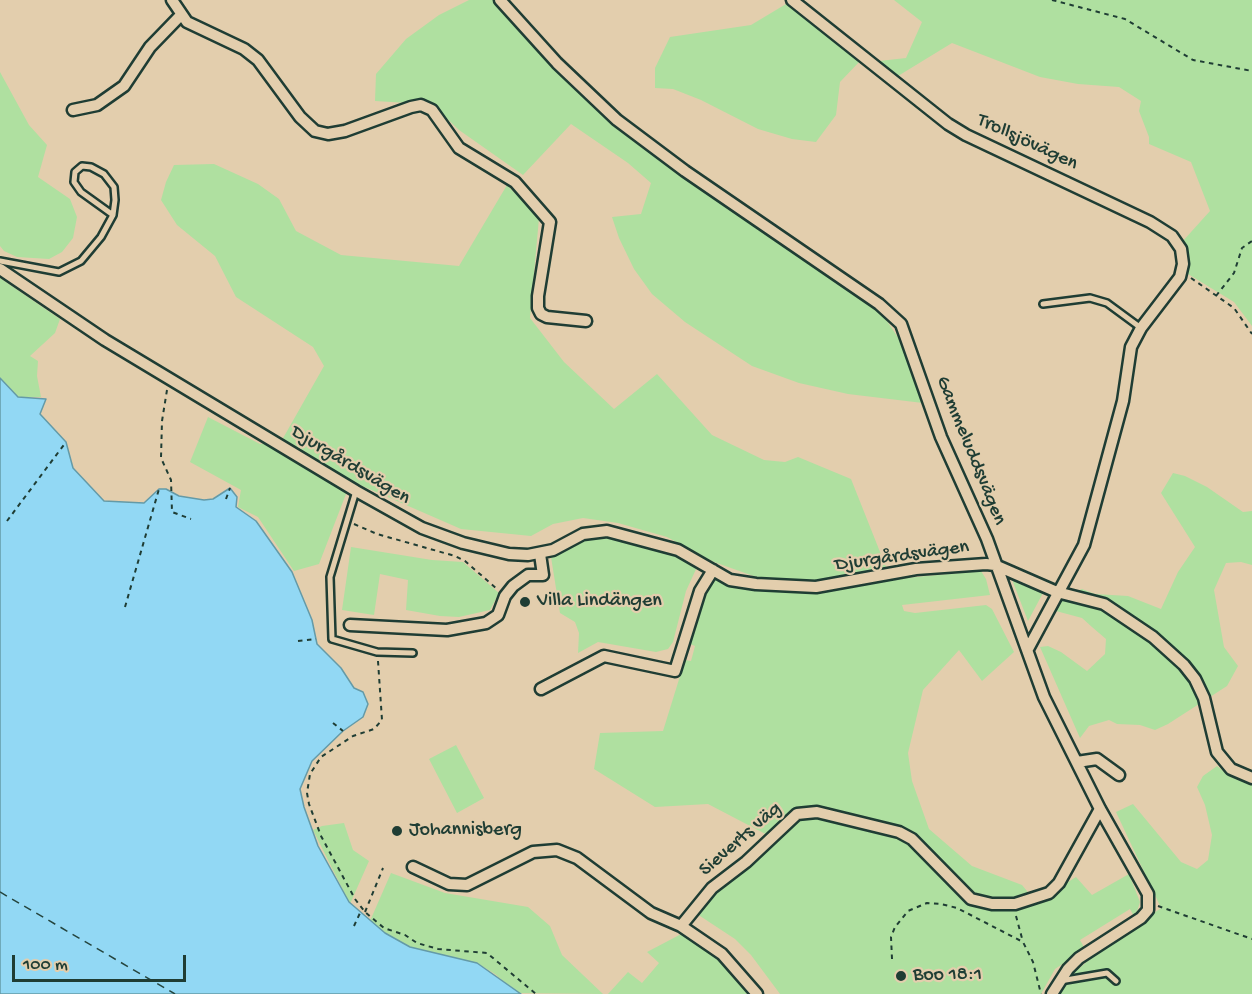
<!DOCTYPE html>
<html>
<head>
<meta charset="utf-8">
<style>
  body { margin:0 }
  #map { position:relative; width:1252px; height:994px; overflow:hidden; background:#e3cead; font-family:"Gochi Hand",sans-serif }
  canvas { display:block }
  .scale { position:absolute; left:12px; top:955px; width:174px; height:27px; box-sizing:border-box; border:3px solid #1f3d34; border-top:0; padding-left:8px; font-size:18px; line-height:21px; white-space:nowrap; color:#1f3d34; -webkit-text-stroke:4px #e3cead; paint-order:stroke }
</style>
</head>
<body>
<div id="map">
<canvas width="1252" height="994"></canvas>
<div class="scale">100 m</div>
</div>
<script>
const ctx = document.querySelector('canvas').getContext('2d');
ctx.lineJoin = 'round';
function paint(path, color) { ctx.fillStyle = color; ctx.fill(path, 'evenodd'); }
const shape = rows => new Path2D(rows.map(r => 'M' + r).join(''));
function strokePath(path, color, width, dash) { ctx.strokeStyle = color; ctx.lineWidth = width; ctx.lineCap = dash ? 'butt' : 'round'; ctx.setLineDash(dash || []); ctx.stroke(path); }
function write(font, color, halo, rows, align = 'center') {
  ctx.font = font + ' "Gochi Hand",sans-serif'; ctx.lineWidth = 4.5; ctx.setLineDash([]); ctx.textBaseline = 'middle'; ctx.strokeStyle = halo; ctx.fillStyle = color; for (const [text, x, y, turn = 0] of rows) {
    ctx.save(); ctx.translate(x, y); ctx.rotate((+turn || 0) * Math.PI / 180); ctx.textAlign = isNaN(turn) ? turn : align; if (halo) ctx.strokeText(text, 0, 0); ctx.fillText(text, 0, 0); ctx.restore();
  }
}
const green = shape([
  [469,0,495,0,557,70,601,112,656,157,879,309,901,342,923,403,848,394,799,383,752,366,685,322,652,294,634,269,619,238,612,217,641,214,651,183,628,163,571,124,523,175,459,130,437,109,424,104,375,101,376,74,406,39,439,15],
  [894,0,1252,0,1252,326,1234,302,1188,274,1182,242,1210,211,1191,162,1149,144,1149,137,1139,111,1141,101,1119,87,1078,84,1040,77,952,43,898,76,879,61,906,58,922,22],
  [786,4,861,60,840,82,836,115,816,142,792,139,758,129,701,100,673,89,655,88,655,68,670,37,751,25],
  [0,72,29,125,47,145,38,177,70,199,77,217,73,238,62,252,49,259,17,257,4,251,0,246],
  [214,164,258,184,279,199,296,231,341,255,459,266,507,185,539,218,530,318,564,362,614,409,657,374,712,435,764,460,785,462,798,457,851,479,886,567,826,582,759,578,714,562,667,537,618,523,583,518,553,524,531,536,461,529,351,481,319,564,294,571,258,517,238,507,241,490,190,462,208,417,260,444,282,440,324,366,313,347,236,297,215,256,177,225,161,200,166,182,174,165],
  [0,278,60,319,55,333,30,356,38,361,37,376,41,397,18,397,0,378],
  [1173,473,1185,476,1207,487,1243,512,1252,511,1252,565,1241,562,1226,563,1214,590,1224,647,1238,666,1227,686,1168,724,1155,730,1140,725,1117,724,1109,720,1089,726,1080,738,1040,647,1048,646,1061,652,1087,671,1105,654,1106,639,1092,627,1082,618,1056,611,1062,597,1082,589,1095,594,1128,596,1161,609,1178,572,1195,547,1161,493],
  [591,535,603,535,677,554,692,561,697,567,686,591,673,642,668,649,656,652,598,642,578,653,579,633,575,622,560,613,551,557],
  [351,547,432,560,463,562,499,593,490,610,459,617,440,616,406,610,408,580,380,574,374,615,342,610],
  [981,571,986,579,990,595,902,605,904,611,915,613,986,605,992,609,1014,652,982,681,959,650,923,690,908,753,912,781,929,829,972,866,1022,885,1036,902,1076,877,1092,895,1129,874,1140,902,1135,918,1130,909,1080,940,1085,949,1055,969,1041,994,780,994,751,955,735,939,697,914,713,893,775,839,708,804,655,807,594,769,600,733,663,731,685,660,691,661,695,646,690,644,705,586,714,575,736,586,761,590,826,591,894,579],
  [1011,577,1044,591,1028,621],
  [456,745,484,798,457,813,429,759],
  [1217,766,1231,777,1252,783,1252,994,1057,994,1068,978,1098,952,1161,908,1116,812,1133,804,1181,862,1197,869,1208,860,1212,835,1205,805,1197,787,1203,776],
  [344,823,353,850,369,861,350,904,313,830,322,826],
  [391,873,445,893,528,907,550,926,562,955,603,994,517,993,495,974,477,963,410,947,385,933,370,921],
  [685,932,722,959,751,994,608,994,628,972,642,983,659,963,647,952]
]);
const water = shape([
  [0,378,18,397,46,399,40,414,66,442,73,468,104,501,144,503,159,489,166,489,179,496,204,500,213,499,230,488,237,497,236,507,256,521,292,572,312,620,317,644,341,668,354,688,363,692,368,704,363,717,343,731,312,761,300,789,304,807,318,846,349,902,385,933,410,947,477,963,521,994,0,994,0,378]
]);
const ferry = shape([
  [0,892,175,994]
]);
const path = shape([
  [1052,0,1125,19,1193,60,1252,71],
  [1191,278,1234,308,1252,334],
  [1216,296,1234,273,1242,248,1252,241],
  [167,390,162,421,161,458,171,480,172,512,191,519],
  [226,499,230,488],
  [7,521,66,442],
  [354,524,377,534,455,556,465,561,497,589],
  [125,607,159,489],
  [298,641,316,639],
  [378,661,382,720,374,729,353,736,321,757,310,774,307,793,309,804,321,836,355,899,365,912,384,928,405,935,417,943,438,949,487,953,536,994],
  [333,723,343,731],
  [1158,906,1252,939],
  [365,912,383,868],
  [1016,916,1023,942],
  [354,926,360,913],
  [892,959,891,937,895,927,908,911,927,903,941,904,957,908,1023,942,1033,962,1041,994]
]);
const lane = shape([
  [0,261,59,272,81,261,101,237,113,215,115,200,114,187,104,174,91,167,82,166,75,172,74,182,81,192,113,215],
  [1043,304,1090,298,1107,303,1141,328],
  [356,491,330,577,332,639,377,652,413,653],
  [1060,981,1107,973,1116,981]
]);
const street = shape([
  [172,0,187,22,244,49,258,60,300,117,315,131,328,134,345,131,411,107,421,105,432,110,459,148,515,182,550,222,538,296,538,308,541,314,547,317,586,321],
  [500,0,557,63,617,120,685,171,879,304,901,324,941,437,987,539,1044,697,1100,809,1148,894,1148,910,1141,918,1079,958,1068,969,1052,994],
  [792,0,948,124,966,135,1150,222,1172,236,1181,249,1183,264,1180,277,1141,328,1131,347,1123,401,1084,545,1028,649],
  [73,110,97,105,124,86,150,47,180,16],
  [0,269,105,340,356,491,422,528,463,543,509,554,528,555,553,550,583,534,607,531,678,550,730,580,756,584,816,587,916,569,986,564,995,565,1057,592,1104,604,1153,637,1184,665,1195,679,1204,698,1217,752,1231,769,1252,778],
  [350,625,447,630,486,623,498,615,505,596,513,586,528,575,543,575,540,554],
  [541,689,604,656,675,671,700,591,713,570],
  [1077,762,1097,759,1119,775],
  [413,867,449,884,467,885,533,852,557,850,577,858,651,913,681,926,712,888,746,862,797,814,817,812,899,832,912,839,971,899,992,904,1015,904,1049,893,1059,883,1100,809],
  [681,926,722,954,757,994]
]);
const markers = [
  [525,602,6,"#1f3d34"],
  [397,831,6,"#1f3d34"],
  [901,976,6,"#1f3d34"]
];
const streetNames = [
  ["Trollsjövägen",1027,143,25],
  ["Gammeluddsvägen",970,451,68],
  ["Djurgårdsvägen",350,466,31],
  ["Djurgårdsvägen",902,557,-8],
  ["Sieverts väg",741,840,-41]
];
const poiNames = [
  ["Villa Lindängen",537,602],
  ["Johannisberg",409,831],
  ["Boo 18:1",913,976]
];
paint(green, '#afe0a0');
paint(water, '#92d8f4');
strokePath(water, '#649aa7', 1.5);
strokePath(ferry, '#25453e', 1.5, [8, 6]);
strokePath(lane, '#1f3d34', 10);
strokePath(street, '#1f3d34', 15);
strokePath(path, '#1f3d34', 2, [4.5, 4.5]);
strokePath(lane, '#e3cead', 5);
strokePath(street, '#e3cead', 10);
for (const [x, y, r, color] of markers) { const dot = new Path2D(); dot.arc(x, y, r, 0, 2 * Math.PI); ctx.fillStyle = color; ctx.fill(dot); strokePath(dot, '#e3cead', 2); }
write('20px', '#1f3d34', '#e3cead', streetNames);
write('20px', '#1f3d34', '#e3cead', poiNames, 'left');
</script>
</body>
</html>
